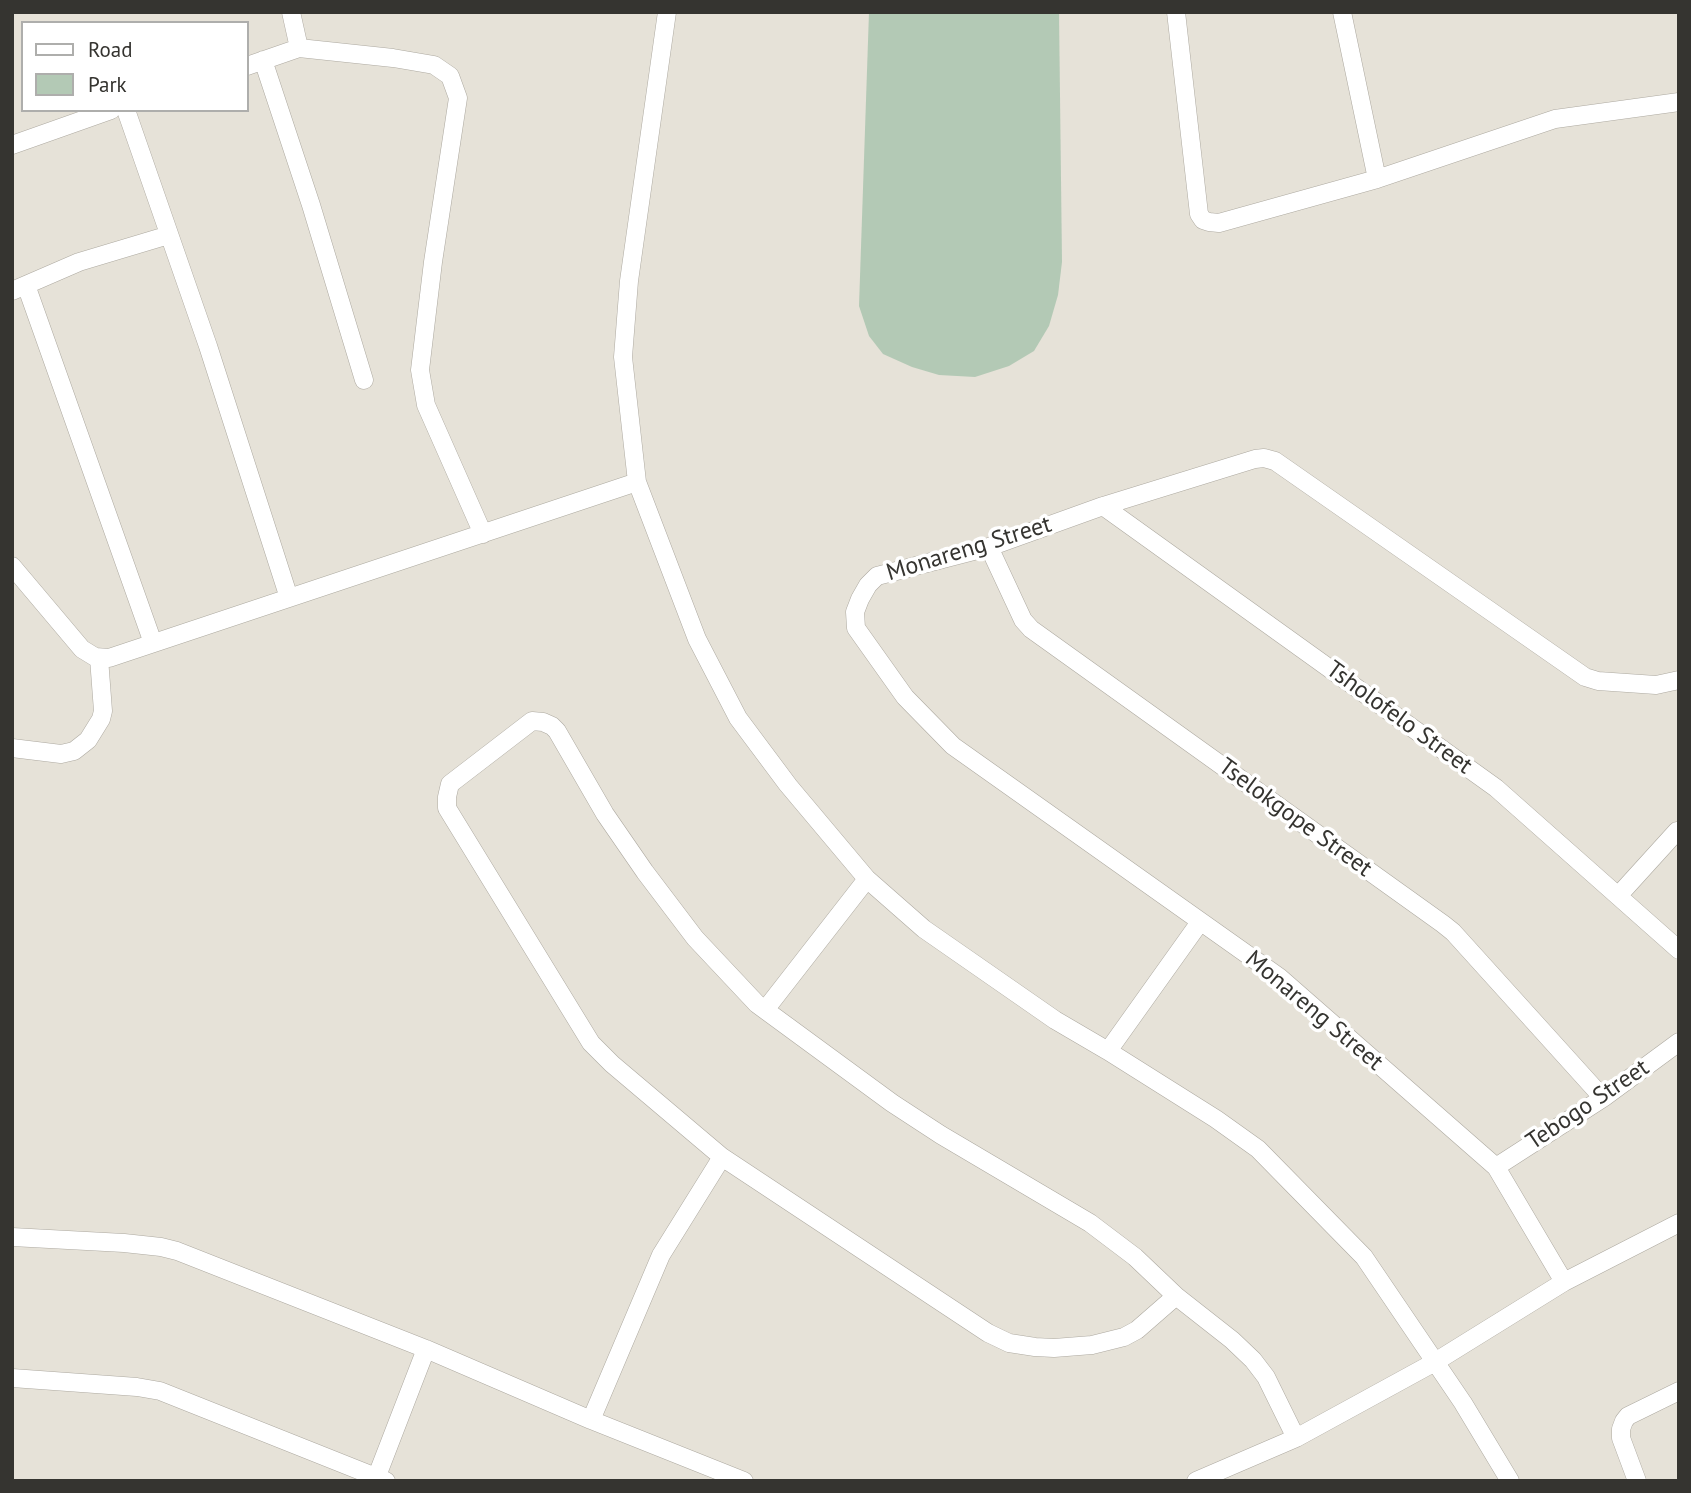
<!DOCTYPE html>
<html>
<head>
<meta charset="utf-8">
<style>
  body { margin:0 }
  #map { position:relative; width:1691px; height:1493px; overflow:hidden; background:#e6e2d8; font-family:"PT Sans",sans-serif }
  canvas { display:block }
  .frame { position:absolute; inset:0; border:14px solid #353430; pointer-events:none }
  .legend { position:absolute; left:21px; top:21px; width:228px; height:91px; box-sizing:border-box; background:#fff; border:2px solid #aeaeac; margin:0; padding:9px 12px; list-style:none; font-size:21px; color:#353430 }
  .legend li { display:flex; align-items:center; gap:14px; height:35px }
  .legend b { width:35px; border:2px solid #aeaeac }
</style>
</head>
<body>
<div id="map">
<canvas width="1691" height="1493"></canvas>
<div class="frame"></div>
<ul class="legend">
<li><b style="height:9px;background:#fff"></b>Road</li>
<li><b style="height:19px;background:#b3c9b5"></b>Park</li>
</ul>
</div>
<script>
const ctx = document.querySelector('canvas').getContext('2d');
ctx.lineJoin = 'round';
function paint(path, color) { ctx.fillStyle = color; ctx.fill(path, 'evenodd'); }
const shape = rows => new Path2D(rows.map(r => 'M' + r).join(''));
function strokePath(path, color, width, dash) { ctx.strokeStyle = color; ctx.lineWidth = width; ctx.lineCap = dash ? 'butt' : 'round'; ctx.setLineDash(dash || []); ctx.stroke(path); }
function write(font, color, halo, rows, align = 'center') {
  ctx.font = font + ' "PT Sans",sans-serif'; ctx.lineWidth = 7; ctx.setLineDash([]); ctx.textBaseline = 'middle'; ctx.strokeStyle = halo; ctx.fillStyle = color; for (const [text, x, y, turn = 0] of rows) {
    ctx.save(); ctx.translate(x, y); ctx.rotate((+turn || 0) * Math.PI / 180); ctx.textAlign = isNaN(turn) ? turn : align; if (halo) ctx.strokeText(text, 0, 0); ctx.fillText(text, 0, 0); ctx.restore();
  }
}
const green = shape([
  [869,12,1059,12,1062,262,1058,295,1049,326,1034,351,1009,366,975,377,939,375,912,367,883,354,869,336,859,306]
]);
const minor = shape([
  [291,12,299,48],
  [667,12,629,281,623,357,637,482,697,639,738,718,788,785,867,879,924,929,1055,1020,1108,1051,1216,1119,1258,1149,1364,1257,1463,1403,1510,1481],
  [1176,12,1199,214,1203,220,1209,222,1219,223,1377,179,1555,119,1679,102],
  [1342,12,1377,179],
  [263,60,311,205,364,380],
  [247,66,299,48,393,58,434,65,450,76,458,98,433,262,420,370,426,405,483,534],
  [126,110,208,346,289,598],
  [12,145,111,110],
  [26,285,153,643],
  [12,291,79,262,169,235],
  [1103,506,1496,788,1679,950],
  [989,547,1023,620,1031,629,1443,924,1453,932,1603,1098],
  [12,566,82,649,95,657,109,658,637,482],
  [12,748,61,754,74,751,88,740,101,719,103,711,99,658],
  [1618,896,1677,831],
  [765,1010,867,879],
  [1108,1051,1200,922],
  [1496,1167,1603,1098,1679,1042],
  [12,1237,124,1243,161,1247,177,1251,426,1349,591,1420,744,1481],
  [1564,1282,1496,1167,1279,977,953,746,905,697,856,628,855,612,860,599,868,585,877,576,989,547,1103,506,1255,459,1264,458,1275,461,1585,677,1598,681,1656,685,1679,680],
  [1176,1296,1137,1330,1124,1337,1092,1345,1054,1348,1035,1347,1009,1343,988,1333,722,1157,612,1064,591,1043,447,808,447,797,450,784,532,721,543,722,552,726,557,731,605,814,645,872,695,938,757,1004,892,1103,941,1135,1090,1223,1135,1257,1176,1296,1232,1340,1253,1360,1266,1377,1296,1438,1435,1362,1564,1282,1679,1223],
  [12,1378,137,1387,160,1391,386,1481],
  [591,1420,661,1255,722,1157],
  [375,1481,426,1349],
  [1196,1481,1296,1438],
  [1637,1481,1621,1438,1621,1429,1624,1421,1628,1416,1679,1391]
]);
const streetNames = [
  ["Monareng Street",969,549,-17],
  ["Tsholofelo Street",1399,718,36],
  ["Tselokgope Street",1295,818,36],
  ["Monareng Street",1314,1011,40],
  ["Tebogo Street",1588,1105,-34]
];
paint(green, '#b3c9b5');
strokePath(minor, '#ada9a0', 19);
strokePath(minor, '#fff', 18);
write('24px', '#353430', '#fff', streetNames);
</script>
</body>
</html>
